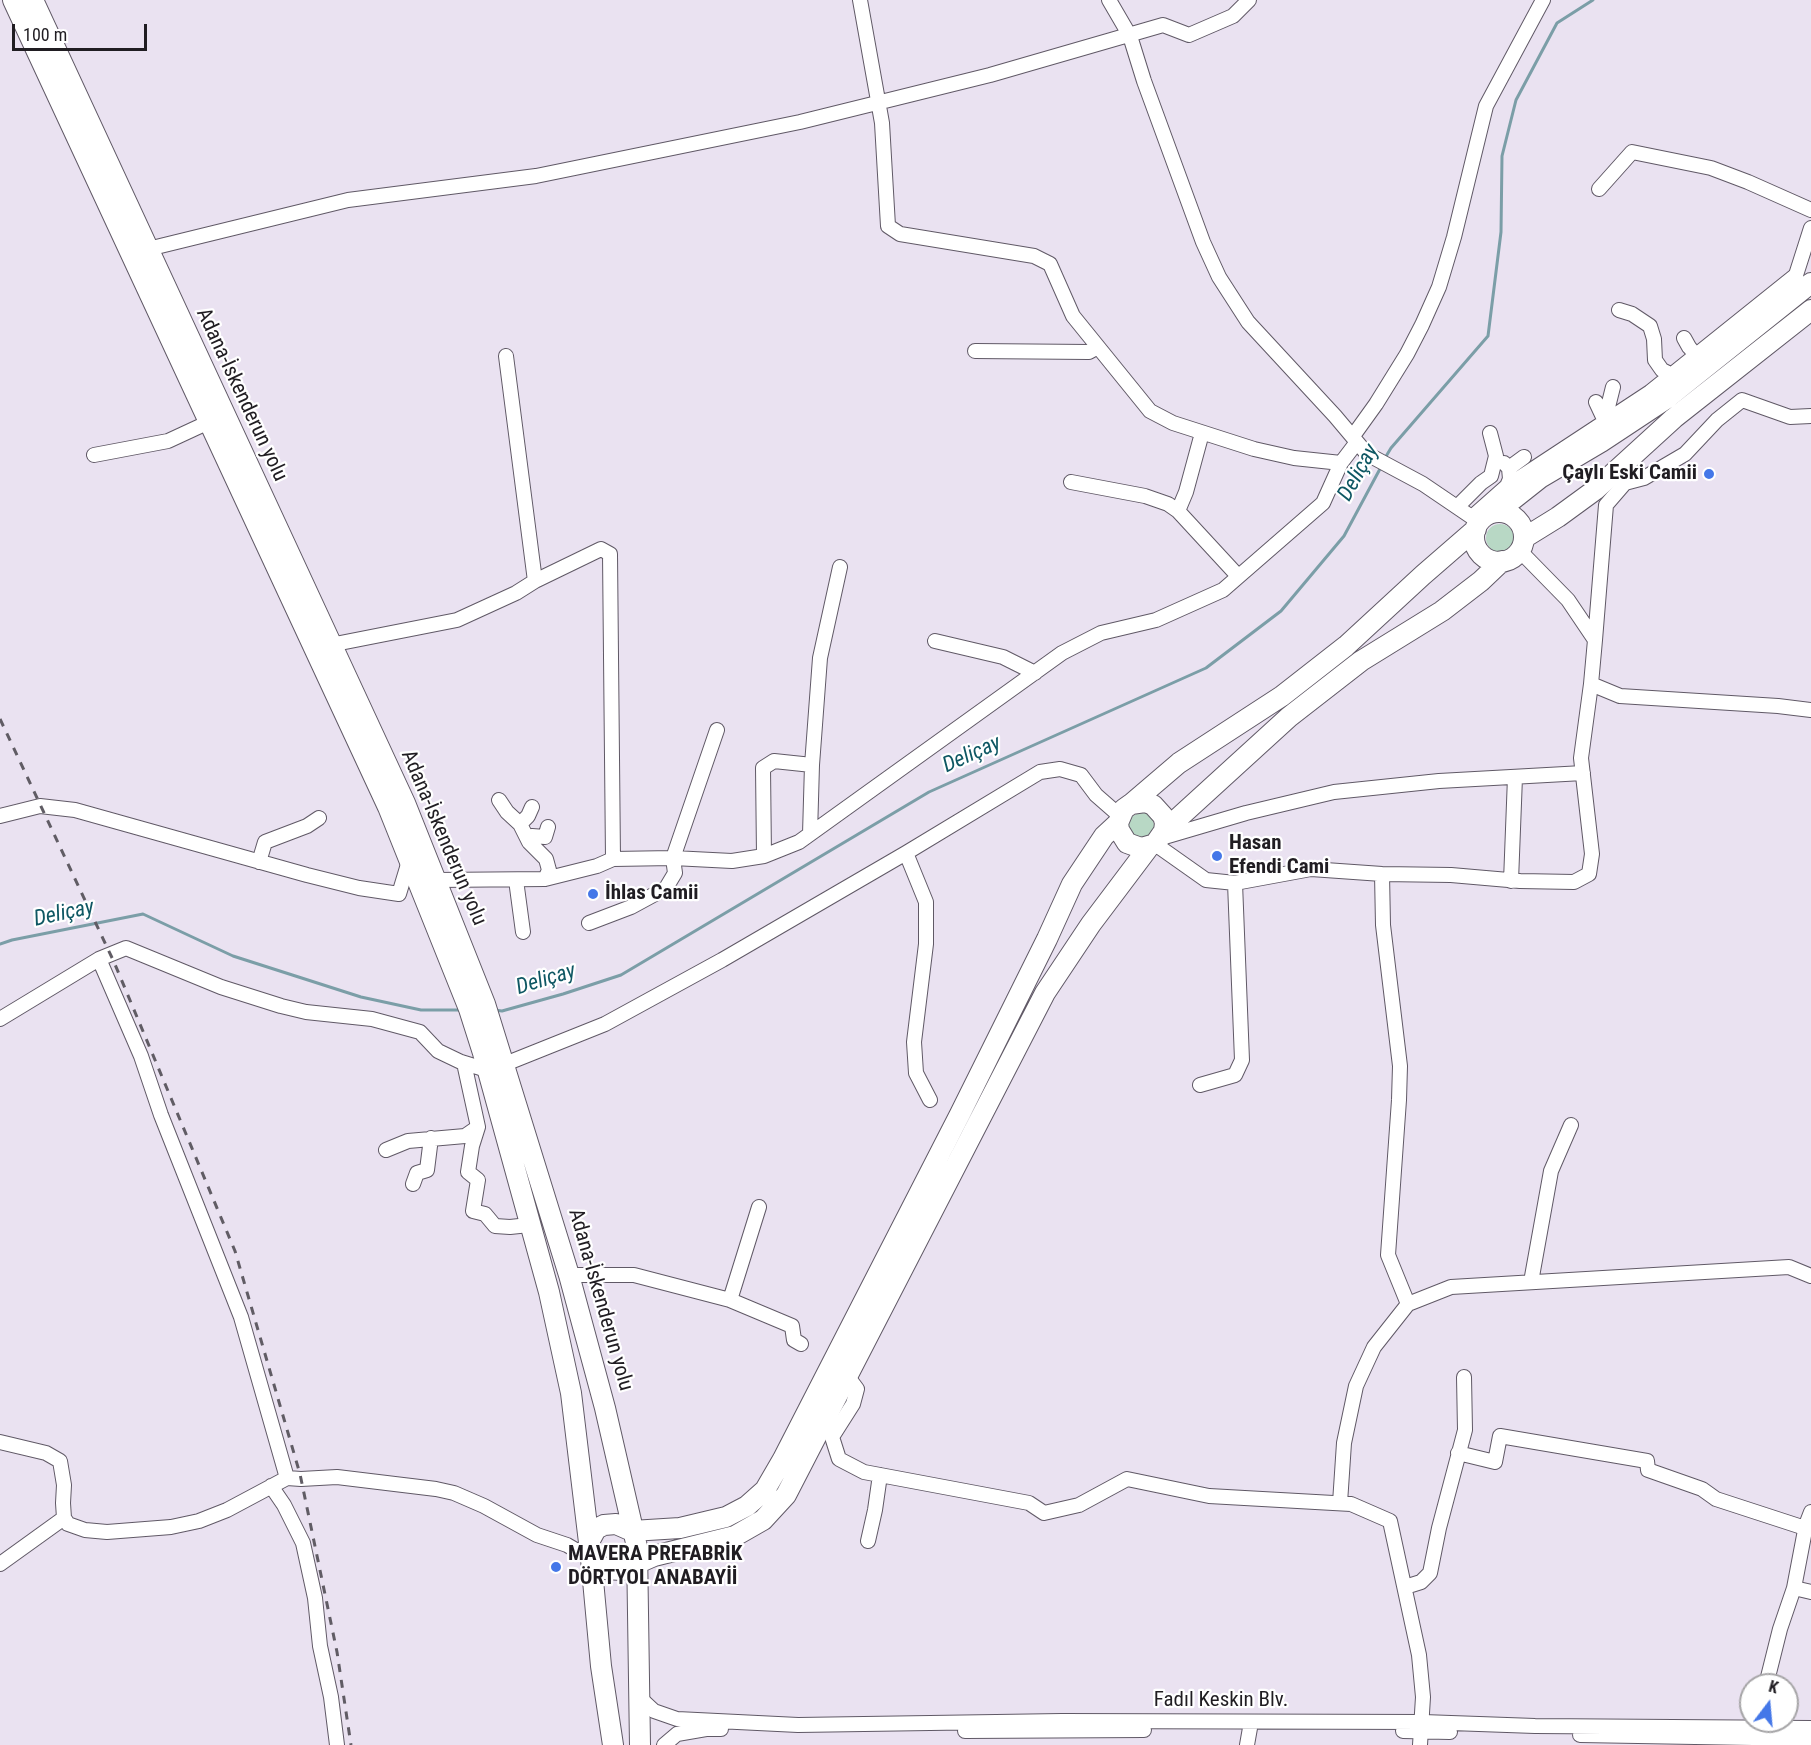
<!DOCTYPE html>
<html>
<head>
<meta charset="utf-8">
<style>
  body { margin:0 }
  #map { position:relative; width:1811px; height:1745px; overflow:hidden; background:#eae2f1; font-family:"Roboto Condensed",sans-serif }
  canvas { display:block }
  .north { position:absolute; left:1739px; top:1673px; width:60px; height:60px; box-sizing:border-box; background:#fff; border:2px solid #a6a5a7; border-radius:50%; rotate:16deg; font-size:16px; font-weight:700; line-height:24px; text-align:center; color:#201d22 }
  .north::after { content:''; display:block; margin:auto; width:21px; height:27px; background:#4477e8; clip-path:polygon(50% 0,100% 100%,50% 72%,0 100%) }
  .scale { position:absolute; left:12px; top:24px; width:135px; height:27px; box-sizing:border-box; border:3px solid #201d22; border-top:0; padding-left:8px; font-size:18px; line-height:21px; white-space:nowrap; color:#201d22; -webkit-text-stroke:4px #fff; paint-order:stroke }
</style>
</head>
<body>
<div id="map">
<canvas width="1811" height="1745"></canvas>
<div class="north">K</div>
<div class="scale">100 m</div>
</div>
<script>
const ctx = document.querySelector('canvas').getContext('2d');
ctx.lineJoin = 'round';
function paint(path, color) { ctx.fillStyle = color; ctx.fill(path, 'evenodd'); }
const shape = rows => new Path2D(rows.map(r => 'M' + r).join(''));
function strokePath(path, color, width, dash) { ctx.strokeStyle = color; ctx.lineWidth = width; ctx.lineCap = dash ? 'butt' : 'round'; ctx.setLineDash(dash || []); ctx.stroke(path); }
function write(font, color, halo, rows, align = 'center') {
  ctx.font = font + ' "Roboto Condensed",sans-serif'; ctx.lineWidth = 4.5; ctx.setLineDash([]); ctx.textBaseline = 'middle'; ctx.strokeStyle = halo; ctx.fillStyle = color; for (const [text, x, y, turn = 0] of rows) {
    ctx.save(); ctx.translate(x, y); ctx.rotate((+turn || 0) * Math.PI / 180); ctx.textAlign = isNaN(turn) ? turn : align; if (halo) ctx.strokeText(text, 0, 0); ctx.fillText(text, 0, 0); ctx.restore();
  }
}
const green = shape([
  '1486 538a14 14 0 1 1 28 0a14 14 0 1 1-28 0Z',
  [1140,812,1144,812,1152,818,1155,827,1152,836,1133,840,1126,823,1128,819]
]);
const stream = shape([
  [1385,458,1391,448,1488,336,1501,232,1502,156,1516,100,1557,23,1593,0],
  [0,944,12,940,143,914,233,956,361,997,421,1010,460,1010],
  [494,1010,502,1011,563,994,621,975,929,792,1206,668,1281,611,1344,536,1381,467]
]);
const minor = shape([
  [860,0,882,123,888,226,900,234,1034,256,1050,264,1073,316,1150,411,1173,423,1254,449,1294,458,1341,463],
  [1109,0,1130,36,1144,81,1203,242,1219,277,1248,322,1335,416,1367,454,1423,484,1479,522],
  [1599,189,1632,152,1711,168,1748,182,1811,210],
  [148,249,348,200,536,176,800,122,990,75,1163,25,1189,35,1233,16,1249,0],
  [1797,283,1796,275,1811,228],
  [1619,310,1632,314,1650,326,1654,339,1655,360,1662,370,1672,375],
  [1684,338,1689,347,1696,355],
  [975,351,1089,352,1098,347],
  [506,356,535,581],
  [1596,402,1604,419],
  [1604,423,1613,387],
  [1353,436,1376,404,1407,354,1422,325,1439,287,1454,237,1486,106,1543,0],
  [94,455,168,441,209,422],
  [1504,463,1509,468,1524,457],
  [1071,482,1145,496,1168,504,1178,511,1186,492,1202,433],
  [1507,486,1650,392,1796,275],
  [1457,507,1481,483,1491,476,1496,456,1490,433],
  [1178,511,1238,576],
  [1472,517,1507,486,1510,479,1509,468],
  [1520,551,1568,600,1595,640,1591,684,1620,696,1778,706,1811,710],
  [1595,640,1606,505,1625,483,1644,478,1685,454,1717,420,1742,400,1790,417,1811,416],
  [935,641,1003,657,1035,673],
  [330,645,457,620,516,593,535,581,601,549,610,554,613,859],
  [499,800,507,812,520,824,529,842,546,859,549,870,545,879],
  [0,816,40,806,75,810,307,875,359,888,399,894,409,861],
  [520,824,528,816,532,807],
  [810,834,812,765,820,658,840,567],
  [1161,838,1246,813,1334,792,1439,781,1583,773],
  [529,842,532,836,545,837,548,827],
  [1155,844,1206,880,1235,883,1311,869,1382,874,1451,875,1520,881,1574,882,1589,874,1592,854,1581,758,1591,684],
  [906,853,926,902,926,944,914,1042,916,1073,930,1100],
  [764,856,763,768,774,761,812,765],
  [259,862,265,842,307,826,319,818],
  [1382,874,1383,925,1400,1066,1399,1100,1388,1255,1408,1304],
  [436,880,545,879,597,866,613,859,673,858,732,861,764,856,799,842,1062,653,1101,633,1156,620,1223,590,1323,503,1341,463,1357,442],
  [516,880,523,932],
  [1511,881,1515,777],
  [589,923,631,907,666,888,675,873,673,858,717,730],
  [99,959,141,1056,161,1115,241,1317,287,1478],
  [0,1019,99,959,126,948,221,987,281,1006,306,1012,372,1019,420,1032,438,1051,461,1062,487,1070],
  [505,1064,605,1024,722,960,906,853,1040,772,1060,769,1081,775,1096,795,1120,816],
  [1200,1085,1235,1075,1242,1060,1235,883],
  [478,1127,472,1146,468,1172,478,1180,473,1211,485,1214,495,1226,510,1227,529,1225],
  [386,1150,408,1141,465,1136,478,1127,464,1063],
  [413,1184,417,1173,427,1170,431,1138],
  [569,1275,634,1275,730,1300,759,1207],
  [1531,1282,1551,1171,1571,1125],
  [730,1300,792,1326,794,1340,801,1344],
  [848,1377,857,1389,853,1404,832,1437,839,1459,864,1472,1029,1503,1044,1513,1079,1505,1127,1479,1209,1496,1351,1504,1390,1521,1419,1655,1423,1697,1420,1745],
  [0,1442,46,1453,60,1461,64,1485,63,1503,64,1518,68,1524,85,1530,107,1532,171,1527,199,1521,227,1510,287,1478,301,1479,337,1477,436,1489,454,1493,484,1506,537,1535,567,1545,591,1559],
  [1458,1453,1495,1462,1500,1436,1647,1461,1648,1470,1702,1489,1716,1499,1805,1528],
  [271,1486,284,1505,303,1543,315,1598,320,1646,331,1697,337,1745],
  [1340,1503,1344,1443,1356,1386,1374,1347,1408,1304,1451,1287,1789,1267,1811,1276],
  [868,1541,875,1510,880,1475],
  [0,1564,64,1518],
  [1405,1587,1421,1582,1430,1573,1439,1528,1465,1430,1464,1377],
  [1794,1588,1811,1592],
  [1766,1685,1780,1629,1794,1588,1806,1525,1811,1512],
  [639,1697,654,1711,677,1719,798,1725,1062,1721,1423,1722,1535,1726,1811,1728],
  [965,1731,1144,1730],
  [1403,1731,1450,1732],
  [1580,1735,1811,1739],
  [664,1745,677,1734,706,1729,721,1729],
  [1247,1745,1250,1728]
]);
const highway = shape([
  [13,0,388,807,469,1009,483,1053,549,1292,571,1393,591,1559,601,1666,613,1745],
  [33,0,405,803,485,1004,569,1275,605,1408,637,1547,640,1745],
  [1497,512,1540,478,1601,442,1666,399,1811,283],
  '1474 537a25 25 0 1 1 50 0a25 25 0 1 1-50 0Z',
  [1524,538,1558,517,1595,490,1674,418,1811,310],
  [1131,804,1179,763,1282,696,1346,646,1423,575,1476,529],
  [1164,831,1289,717,1361,661,1442,611,1481,581,1502,561],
  [589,1542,596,1529,604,1525,616,1524,632,1531,680,1528,726,1517,747,1506,765,1490,783,1459,960,1114,1047,939,1072,884,1104,836,1118,823,1124,809,1131,804,1145,802,1153,805,1163,816,1165,823,1164,831,1155,844,1141,848,1127,843,1119,830,1118,823],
  [591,1559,605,1569,622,1570,654,1556,735,1536,763,1520,786,1495,1045,993,1091,924,1149,847]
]);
const rail = shape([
  [0,719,114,962,235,1251,300,1474,337,1652,351,1745]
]);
const markers = [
  [1709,474,6,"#4477e8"],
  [1217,856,6,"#4477e8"],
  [593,894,6,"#4477e8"],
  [556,1567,6,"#4477e8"]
];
const streetNames = [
  ["Adana-İskenderun yolu",241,395,65],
  ["Adana-İskenderun yolu",443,838,67],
  ["Adana-İskenderun yolu",600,1300,74],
  ["Fadıl Keskin Blv.",1221,1701]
];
const poiNames = [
  ["Çaylı Eski Camii",1697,474,"right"],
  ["Hasan",1229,844],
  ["Efendi Cami",1229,868],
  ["İhlas Camii",605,894],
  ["MAVERA PREFABRİK",568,1555],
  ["DÖRTYOL ANABAYİİ",568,1579]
];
const waterNames = [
  ["Deliçay",1359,473,-61],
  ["Deliçay",972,755,-24],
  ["Deliçay",64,914,-12],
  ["Deliçay",546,980,-17]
];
paint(green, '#b8d8c5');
strokePath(stream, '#7b9ea7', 3);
strokePath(minor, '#605966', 16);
strokePath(highway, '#605966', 22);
strokePath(minor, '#fff', 14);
strokePath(highway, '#fff', 20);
strokePath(rail, '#605c64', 3, [8, 8]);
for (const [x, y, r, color] of markers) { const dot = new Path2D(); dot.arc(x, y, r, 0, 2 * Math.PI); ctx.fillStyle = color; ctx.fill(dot); strokePath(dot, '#fff', 2); }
write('21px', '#201d22', '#fff', streetNames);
write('bold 21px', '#201d22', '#fff', poiNames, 'left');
write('italic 22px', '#0e5763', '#fff', waterNames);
</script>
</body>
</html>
